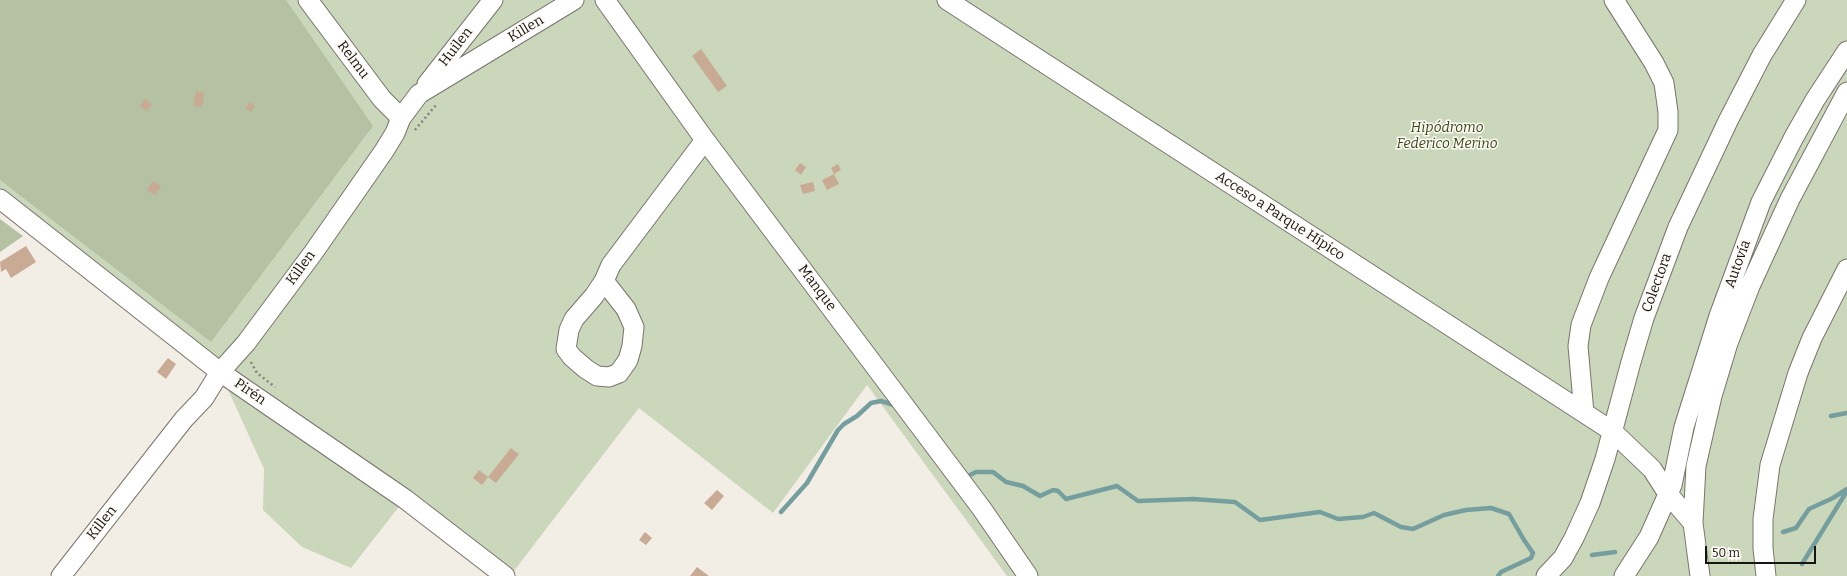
<!DOCTYPE html>
<html>
<head>
<meta charset="utf-8">
<style>
  body { margin:0 }
  #map { position:relative; width:1847px; height:576px; overflow:hidden; background:#f3eee5; font-family:Bitter,serif }
  canvas { display:block }
  .scale { position:absolute; left:1705px; top:546px; width:111px; height:18px; box-sizing:border-box; border:2px solid #171512; border-top:0; padding-left:5px; font-size:12px; line-height:14px; white-space:nowrap; color:#171512; -webkit-text-stroke:3px #fffbf6; paint-order:stroke }
</style>
</head>
<body>
<div id="map">
<canvas width="1847" height="576"></canvas>
<div class="scale">50 m</div>
</div>
<script>
const ctx = document.querySelector('canvas').getContext('2d');
ctx.lineJoin = 'round';
function paint(path, color) { ctx.fillStyle = color; ctx.fill(path, 'evenodd'); }
const shape = rows => new Path2D(rows.map(r => 'M' + r).join(''));
function strokePath(path, color, width, dash) { ctx.strokeStyle = color; ctx.lineWidth = width; ctx.lineCap = dash ? 'butt' : 'round'; ctx.setLineDash(dash || []); ctx.stroke(path); }
function write(font, color, halo, rows, align = 'center') {
  ctx.font = font + ' Bitter,serif'; ctx.lineWidth = 3; ctx.setLineDash([]); ctx.textBaseline = 'middle'; ctx.strokeStyle = halo; ctx.fillStyle = color; for (const [text, x, y, turn = 0] of rows) {
    ctx.save(); ctx.translate(x, y); ctx.rotate((+turn || 0) * Math.PI / 180); ctx.textAlign = isNaN(turn) ? turn : align; if (halo) ctx.strokeText(text, 0, 0); ctx.fillText(text, 0, 0); ctx.restore();
  }
}
const green = shape([
  [0,0,1847,0,1847,576,1007,576,867,385,773,513,639,408,510,576,405,499,351,568,302,547,263,510,264,469,220,372,0,199]
]);
const forest = shape([
  [0,0,286,0,373,126,211,342,0,180],
  [0,219,23,236,0,252]
]);
const stream = shape([
  [1831,416,1847,413],
  [964,475,968,476,976,472,993,472,1006,482,1023,486,1040,496,1053,490,1058,491,1066,499,1117,486,1138,501,1193,499,1235,502,1260,520,1320,512,1338,519,1363,517,1374,513,1401,527,1413,529,1444,515,1466,510,1491,508,1509,514,1524,540,1533,553,1531,558,1501,572,1498,576],
  [781,512,807,483,838,430,844,424,857,416,871,403,881,401,897,406],
  [1783,532,1796,528,1809,509,1833,498,1847,489],
  [1592,555,1615,552],
  [1802,564,1847,491]
]);
const building = shape([
  [701,49,727,86,718,92,692,56],
  [196,91,204,93,202,107,193,106],
  [145,99,152,104,147,111,140,106],
  [250,102,255,106,251,112,245,108],
  [800,163,806,167,801,175,795,170],
  [838,164,841,170,834,174,831,168],
  [834,174,839,184,827,190,822,180],
  [153,181,161,186,155,195,147,190],
  [813,182,815,191,803,194,800,185],
  [26,246,36,262,11,278,6,269,1,272,0,262],
  [168,358,176,364,166,379,157,372],
  [511,448,519,454,496,483,488,477],
  [479,470,488,477,482,485,473,478],
  [717,490,724,496,712,510,704,503],
  [645,532,652,538,646,545,639,540],
  [697,567,709,576,690,576]
]);
const path = shape([
  [415,130,436,105],
  [251,362,257,373,275,387]
]);
const minor = shape([
  [308,0,382,99,401,118],
  [605,0,705,140,982,509,1028,576],
  [947,0,1612,431,1652,469,1668,494,1693,523],
  [427,84,493,0],
  [0,199,220,372,405,499,505,576],
  [604,281,626,309,634,327,632,346,628,360,619,373,609,377,597,376,586,369,572,357,566,349,569,330,574,319,594,296,604,281,611,265,705,140],
  [1584,413,1578,346,1581,325,1599,278,1668,130,1668,112,1664,83,1654,63,1614,0],
  [61,576,184,419,204,398,220,372,246,343,313,253,384,151,395,133,401,118,419,94,574,0],
  [1546,576,1563,558,1574,538,1590,503,1605,459,1631,362,1644,318,1678,227,1728,121,1762,55,1796,0],
  [1624,576,1649,537,1672,485,1684,427,1719,316,1761,202,1794,137,1815,100,1847,51],
  [1700,576,1693,523,1696,466,1712,396,1728,343,1750,286,1790,199,1847,92],
  [1766,576,1763,548,1763,519,1770,465,1798,373,1812,338,1847,269]
]);
const streetNames = [
  ["Killen",526,29,-31],
  ["Huilen",456,47,-52],
  ["Relmu",353,60,53],
  ["Acceso a Parque Hípico",1280,216,33],
  ["Autovía",1738,264,-70],
  ["Killen",301,268,-54],
  ["Colectora",1657,283,-70],
  ["Manque",817,288,53],
  ["Pirén",250,392,35],
  ["Killen",102,523,-52]
];
const parkNames = [
  ["Hipódromo",1447,128],
  ["Federico Merino",1447,144]
];
paint(green, '#cbd7bb');
paint(forest, '#b4c1a2');
strokePath(stream, '#759e9f', 4.5);
paint(building, '#c8aa95');
strokePath(minor, '#79746c', 21);
strokePath(path, '#85817b', 2.5, [2, 3]);
strokePath(minor, '#fff', 19);
write('14px', '#171512', '#fffbf6', streetNames);
write('italic 14px', '#374716', '#fffbf6', parkNames);
</script>
</body>
</html>
